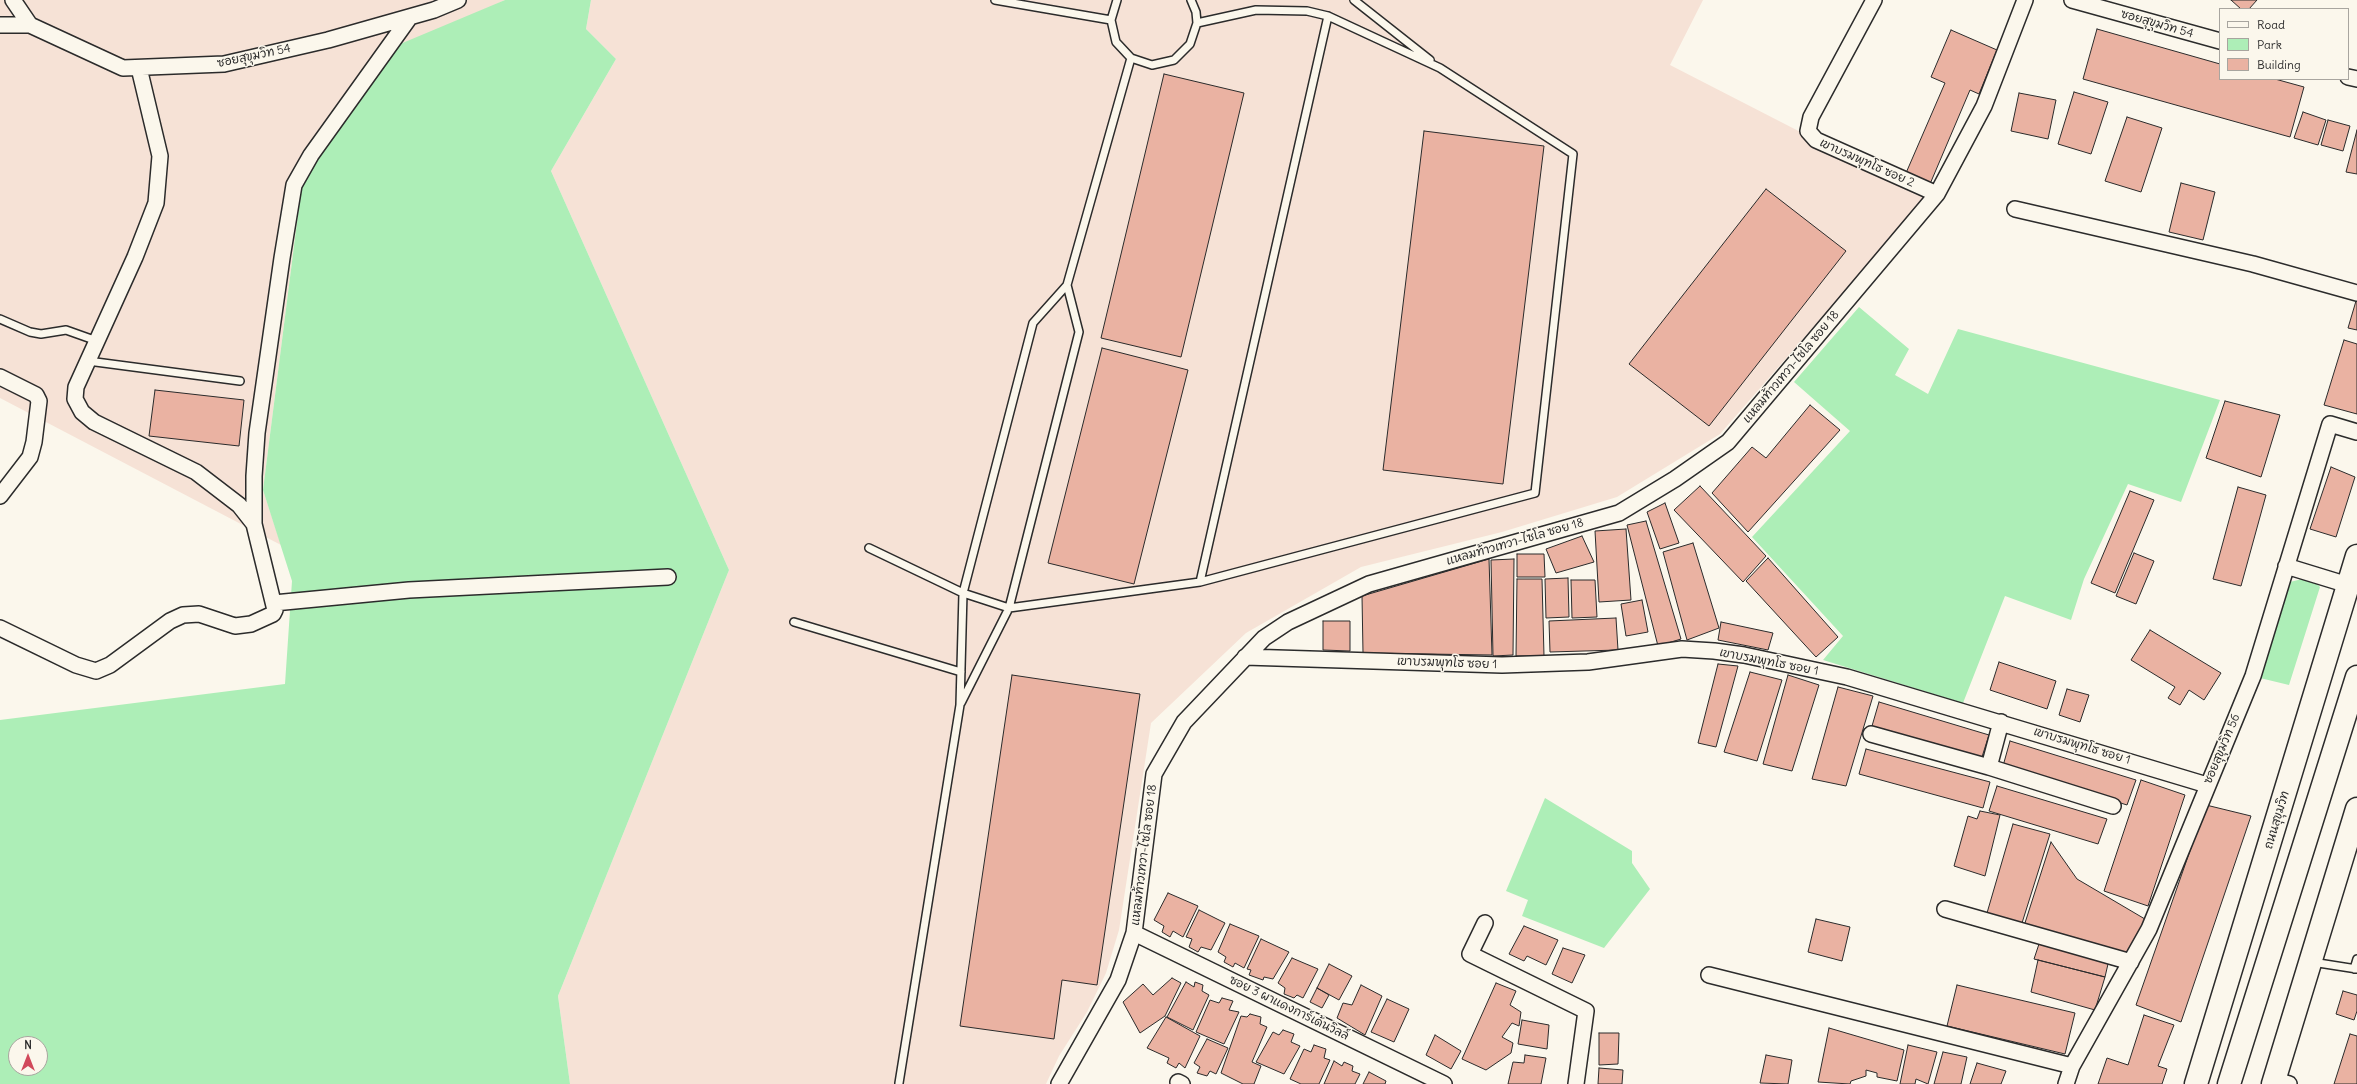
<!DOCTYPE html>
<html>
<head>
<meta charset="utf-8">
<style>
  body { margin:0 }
  #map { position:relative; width:2357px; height:1084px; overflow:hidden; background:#fbf7ec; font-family:Delius,sans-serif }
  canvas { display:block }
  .legend { position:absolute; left:2219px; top:8px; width:130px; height:72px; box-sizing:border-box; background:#fbf7ec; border:1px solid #a8a59f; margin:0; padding:5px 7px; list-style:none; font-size:12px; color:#2b2b2b }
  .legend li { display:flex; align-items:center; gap:8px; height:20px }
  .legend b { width:20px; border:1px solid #a8a59f }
  .north { position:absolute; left:8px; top:1036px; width:40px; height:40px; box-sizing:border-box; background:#fbf7ec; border:1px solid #a8a59f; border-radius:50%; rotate:0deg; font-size:11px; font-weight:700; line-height:16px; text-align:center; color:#2b2b2b }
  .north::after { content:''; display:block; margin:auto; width:14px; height:18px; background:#d1495b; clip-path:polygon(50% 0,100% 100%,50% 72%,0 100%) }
</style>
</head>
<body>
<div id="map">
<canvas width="2357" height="1084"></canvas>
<ul class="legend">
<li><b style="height:5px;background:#fbf7ec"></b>Road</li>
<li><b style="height:11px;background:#adeeb7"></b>Park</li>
<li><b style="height:11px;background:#eab2a2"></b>Building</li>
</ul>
<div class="north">N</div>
</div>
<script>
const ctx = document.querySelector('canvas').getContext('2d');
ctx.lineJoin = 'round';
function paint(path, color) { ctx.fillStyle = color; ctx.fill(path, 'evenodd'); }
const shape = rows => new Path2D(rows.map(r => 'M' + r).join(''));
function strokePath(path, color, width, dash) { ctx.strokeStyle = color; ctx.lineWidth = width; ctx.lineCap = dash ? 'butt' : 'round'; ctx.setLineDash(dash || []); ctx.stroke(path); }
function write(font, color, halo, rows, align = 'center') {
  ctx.font = font + ' Delius,"Playpen Sans Thai",sans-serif'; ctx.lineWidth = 3; ctx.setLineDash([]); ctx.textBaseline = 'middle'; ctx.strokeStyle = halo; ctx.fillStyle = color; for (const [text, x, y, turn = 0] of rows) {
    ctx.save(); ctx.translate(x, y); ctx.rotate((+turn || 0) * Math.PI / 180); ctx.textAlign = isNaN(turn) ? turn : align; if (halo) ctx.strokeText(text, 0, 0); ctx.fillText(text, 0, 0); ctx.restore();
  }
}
const built = shape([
  [0,0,505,0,486,9,302,183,263,490,281,545,0,398],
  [591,0,1703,0,1670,65,1927,197,1720,434,1617,497,1502,532,1361,567,1246,633,1151,723,1119,930,1106,973,1087,1012,1059,1056,1046,1084,570,1084,558,996,729,570,551,171,616,59,586,29]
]);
const green = shape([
  [505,0,591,0,586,29,616,59,551,171,729,570,558,996,570,1084,0,1084,0,720,285,684,292,581,263,490,302,183,323,148,393,47],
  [16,1044,40,1044,40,1068,16,1068],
  [1859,307,1909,349,1895,375,1928,394,1958,329,2220,400,2181,502,2128,484,2084,579,2071,620,2005,596,1963,703,1823,660,1843,636,1752,537,1850,431,1794,382],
  [2302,579,2315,582,2320,587,2289,685,2260,678,2288,586,2290,582],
  [1545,798,1632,851,1632,863,1650,889,1604,948,1522,916,1528,900,1506,891]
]);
const building = shape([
  [2231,0,2257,0,2249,9,2241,9,2231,0],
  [2097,29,2220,64,2220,79,2275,79,2304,87,2290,137,2083,79,2097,29],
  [1951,30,1997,50,1979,94,1970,90,1930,184,1906,173,1945,83,1931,77,1951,30],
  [1164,74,1244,93,1181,357,1101,338,1164,74],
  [2074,92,2108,102,2091,154,2058,144,2074,92],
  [2019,93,2056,100,2048,139,2011,131,2019,93],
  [2303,112,2326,120,2318,145,2294,138,2303,112],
  [2127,117,2162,128,2141,192,2105,181,2127,117],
  [2328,120,2350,126,2343,151,2321,145,2328,120],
  [2357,130,2357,174,2346,172,2357,130],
  [1424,131,1544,146,1503,484,1383,470,1424,131],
  [2181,183,2215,192,2203,240,2169,232,2181,183],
  [1766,189,1846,251,1709,426,1629,364,1766,189],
  [2356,301,2357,301,2357,330,2348,328,2356,301],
  [2344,340,2357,344,2357,414,2324,405,2344,340],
  [1102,348,1188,370,1134,584,1048,563,1102,348],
  [155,390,244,400,239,446,149,436,155,390],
  [2225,401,2280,415,2261,477,2206,458,2225,401],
  [1810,405,1840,430,1748,532,1712,493,1752,447,1766,458,1810,405],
  [2331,467,2355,477,2336,537,2310,529,2331,467],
  [1700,486,1766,556,1743,582,1674,510,1700,486],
  [2238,487,2266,495,2241,586,2213,579,2238,487],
  [2130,491,2154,500,2115,593,2091,583,2130,491],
  [1665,503,1679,543,1660,549,1647,512,1665,503],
  [1646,521,1681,639,1658,646,1627,525,1646,521],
  [1626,529,1631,600,1599,602,1595,531,1626,529],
  [1582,536,1594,562,1556,573,1546,549,1582,536],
  [1693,543,1719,628,1687,640,1663,552,1693,543],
  [2134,553,2154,561,2136,604,2116,596,2134,553],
  [1517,554,1544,554,1545,577,1517,577,1517,554],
  [1768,558,1838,637,1816,657,1746,581,1768,558],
  [1489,559,1492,655,1363,653,1362,596,1489,559],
  [1514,559,1513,655,1493,656,1491,560,1514,559],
  [1568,578,1569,617,1546,618,1545,579,1568,578],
  [1517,579,1542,579,1544,656,1516,656,1517,579],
  [1571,580,1595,580,1597,617,1572,618,1571,580],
  [1642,600,1648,632,1626,636,1621,604,1642,600],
  [1616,618,1618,650,1550,652,1549,621,1616,618],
  [1323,621,1350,621,1350,651,1323,650,1323,621],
  [1721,622,1773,633,1768,650,1718,640,1721,622],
  [2150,630,2221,673,2204,700,2189,690,2180,705,2168,698,2175,687,2131,660,2150,630],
  [1999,662,2056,681,2047,709,1990,690,1999,662],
  [1718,664,1738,666,1716,747,1698,743,1718,664],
  [1750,672,1782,680,1757,761,1724,752,1750,672],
  [1012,675,1140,694,1097,985,1062,980,1054,1039,960,1026,1012,675],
  [1788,675,1819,685,1792,771,1763,764,1788,675],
  [1838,687,1873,696,1846,786,1812,779,1838,687],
  [2067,689,2089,695,2080,722,2059,715,2067,689],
  [1879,702,1989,735,1981,760,1872,726,1879,702],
  [2010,741,2136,780,2127,805,2003,766,2010,741],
  [1866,749,1990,782,1983,808,1859,774,1866,749],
  [2141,780,2185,795,2148,906,2104,891,2141,780],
  [1997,786,2107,819,2098,844,1989,811,1997,786],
  [2206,805,2251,816,2181,1022,2136,1005,2206,805],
  [1980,811,2000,815,1985,876,1954,866,1968,816,1977,819,1980,811],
  [2013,824,2050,834,2022,923,1987,913,2013,824],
  [2051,842,2077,879,2150,922,2128,954,2024,926,2051,842],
  [1168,893,1198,906,1183,937,1173,931,1170,937,1162,932,1164,926,1154,920,1168,893],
  [1199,910,1225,923,1211,950,1201,947,1198,952,1189,947,1192,939,1186,937,1199,910],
  [1816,919,1850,927,1842,961,1808,952,1816,919],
  [1230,924,1259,936,1244,968,1235,963,1233,967,1224,962,1226,957,1218,952,1230,924],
  [1524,926,1558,940,1546,965,1527,956,1524,961,1509,954,1524,926],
  [1261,939,1289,952,1273,979,1264,977,1263,980,1249,975,1251,970,1247,969,1261,939],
  [2039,944,2088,957,2128,954,2116,966,2108,964,2105,977,2034,959,2039,944],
  [1563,948,1585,955,1572,983,1552,974,1563,948],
  [1292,958,1318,969,1303,998,1297,995,1294,998,1284,994,1285,988,1278,983,1292,958],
  [2038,960,2105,977,2095,1010,2031,992,2038,960],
  [1329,964,1352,976,1339,1000,1317,988,1329,964],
  [1172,978,1181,983,1165,1016,1140,1033,1123,1002,1143,984,1153,995,1172,978],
  [1186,982,1194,987,1195,982,1203,985,1202,991,1209,995,1193,1030,1167,1017,1186,982],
  [1496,983,1516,991,1510,1005,1521,1012,1519,1026,1512,1023,1502,1037,1513,1043,1511,1053,1486,1070,1462,1059,1496,983],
  [1361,985,1382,996,1365,1035,1337,1018,1343,1003,1352,1005,1361,985],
  [1957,985,2075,1013,2065,1054,1947,1026,1957,985],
  [1317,988,1329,995,1322,1008,1310,1002,1317,988],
  [2343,991,2357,995,2357,1011,2354,1020,2336,1014,2343,991],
  [1222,998,1233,1001,1229,1010,1239,1012,1224,1044,1196,1032,1210,1000,1219,1003,1222,998],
  [1387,999,1409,1009,1394,1042,1371,1032,1387,999],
  [1250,1014,1261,1017,1260,1024,1267,1027,1252,1062,1261,1066,1254,1084,1243,1084,1221,1073,1241,1016,1247,1017,1250,1014],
  [2144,1015,2174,1025,2158,1066,2167,1069,2162,1084,2098,1084,2107,1058,2128,1065,2144,1015],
  [1166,1017,1200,1036,1185,1068,1179,1063,1176,1068,1167,1063,1169,1058,1147,1048,1166,1017],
  [1522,1020,1549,1025,1547,1049,1518,1044,1522,1020],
  [1829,1028,1904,1050,1897,1081,1877,1077,1877,1073,1866,1070,1866,1076,1851,1081,1850,1084,1818,1082,1829,1028],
  [1283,1030,1294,1034,1291,1042,1300,1046,1284,1074,1256,1062,1273,1032,1279,1035,1283,1030],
  [1599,1033,1619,1033,1618,1064,1599,1065,1599,1033],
  [2350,1034,2357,1036,2357,1084,2334,1084,2350,1034],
  [1435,1035,1461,1051,1451,1069,1426,1055,1435,1035],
  [1207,1039,1228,1048,1216,1074,1210,1071,1207,1076,1197,1073,1200,1067,1194,1063,1207,1039],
  [1314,1045,1326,1049,1324,1058,1330,1060,1319,1084,1301,1084,1290,1079,1304,1049,1311,1052,1314,1045],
  [1908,1045,1937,1052,1928,1084,1916,1079,1915,1084,1900,1084,1908,1045],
  [1943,1052,1967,1057,1961,1084,1934,1084,1943,1052],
  [1525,1055,1546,1058,1541,1084,1508,1084,1513,1062,1524,1063,1525,1055],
  [1766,1055,1792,1060,1788,1084,1760,1083,1766,1055],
  [1334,1061,1342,1066,1344,1062,1353,1066,1352,1071,1360,1074,1355,1084,1324,1084,1334,1061],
  [1977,1063,2006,1071,2001,1084,1970,1084,1977,1063],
  [1599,1068,1623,1070,1622,1084,1598,1084,1599,1068],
  [1369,1072,1386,1081,1385,1084,1363,1084,1369,1072]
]);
const lane = shape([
  [995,0,1111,20],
  [1117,0,1111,20,1116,42,1131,58,1152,65,1174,60,1190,44,1197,23,1196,12,1191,0],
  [1354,0,1430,60],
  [1197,23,1256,10,1307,11,1328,16,1440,68,1573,154,1535,493,1200,582],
  [0,319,30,332,41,334,66,330,97,341],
  [88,361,240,381],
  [869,548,963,593,1009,608,1200,582,1328,16],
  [794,622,961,672],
  [961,703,1009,608,1079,332,1067,285],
  [2312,962,2357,969],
  [2354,969,2357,959],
  [899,1083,960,705,963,593,1033,323,1067,285,1131,58]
]);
const street = shape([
  [13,0,30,25],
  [1874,0,1811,117,1808,131,1816,140,1937,194],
  [2072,0,2220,41],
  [0,25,30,25,123,68,224,64,328,40,434,10,458,0],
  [2348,77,2357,79],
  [2015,209,2253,264,2357,293],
  [0,377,36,395,39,401,34,442,30,457,0,496],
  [254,524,254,476,257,433,282,258,294,185,311,155,410,17],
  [2286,566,2348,585],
  [274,603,409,590,668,577],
  [0,628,76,665,96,671,110,665,170,621,183,615,199,614,235,626,251,624,273,614,275,610,254,524,239,505,196,472,94,422,82,412,75,399,76,387,135,257,156,203,160,156,139,68],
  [1245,657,1502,665,1588,662,1682,649,1714,651,1744,655,1847,677,2207,785],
  [1871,734,1989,767,2113,806],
  [1989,767,2001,722],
  [1945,909,2131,962],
  [1485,923,1470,954,1586,1011,1576,1084],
  [1134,933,1444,1084],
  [1709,975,2072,1066],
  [2275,1080,2289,1084],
  [1178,1082,1182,1084],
  [1059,1084,1118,980,1134,933,1154,774,1184,722,1264,638,1288,622,1369,584,1619,513,1675,479,1728,442,1937,194,1984,106,2025,0],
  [2066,1084,2072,1066,2149,929,2253,676,2330,424,2357,432]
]);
const highway = shape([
  [2196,1084,2357,556],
  [2229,1084,2357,677],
  [2273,1084,2357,809]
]);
const streetNames = [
  ["ซอยสุขุมวิท 54",2157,24,16],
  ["ซอยสุขุมวิท 54",254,56,-12],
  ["เขาบรมพุทโธ ซอย 2",1867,163,24],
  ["แหลมท้าวเทวา-ไซโล ซอย 18",1791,367,-50],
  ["แหลมท้าวเทวา-ไซโล ซอย 18",1515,542,-16],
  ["เขาบรมพุทโธ ซอย 1",1769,662,11],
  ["เขาบรมพุทโธ ซอย 1",1447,663,2],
  ["เขาบรมพุทโธ ซอย 1",2082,746,17],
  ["ซอยสุขุมวิท 56",2222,749,-67],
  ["ถนนสุขุมวิท",2277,820,-73],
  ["แหลมท้าวเทวา-ไซโล ซอย 18",1144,855,-83],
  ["ซอย 3 ผาแดงการ์เด้นวิลล์",1289,1008,26]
];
paint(built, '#f6e2d6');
paint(green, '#adeeb7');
paint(building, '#eab2a2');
strokePath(building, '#2b2b2b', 1);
strokePath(lane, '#2b2b2b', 10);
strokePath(street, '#2b2b2b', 18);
strokePath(highway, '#2b2b2b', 25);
strokePath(lane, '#fbf7ec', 7);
strokePath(street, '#fbf7ec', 15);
strokePath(highway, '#fbf7ec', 22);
write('12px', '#2b2b2b', '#fbf7ec', streetNames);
</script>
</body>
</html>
